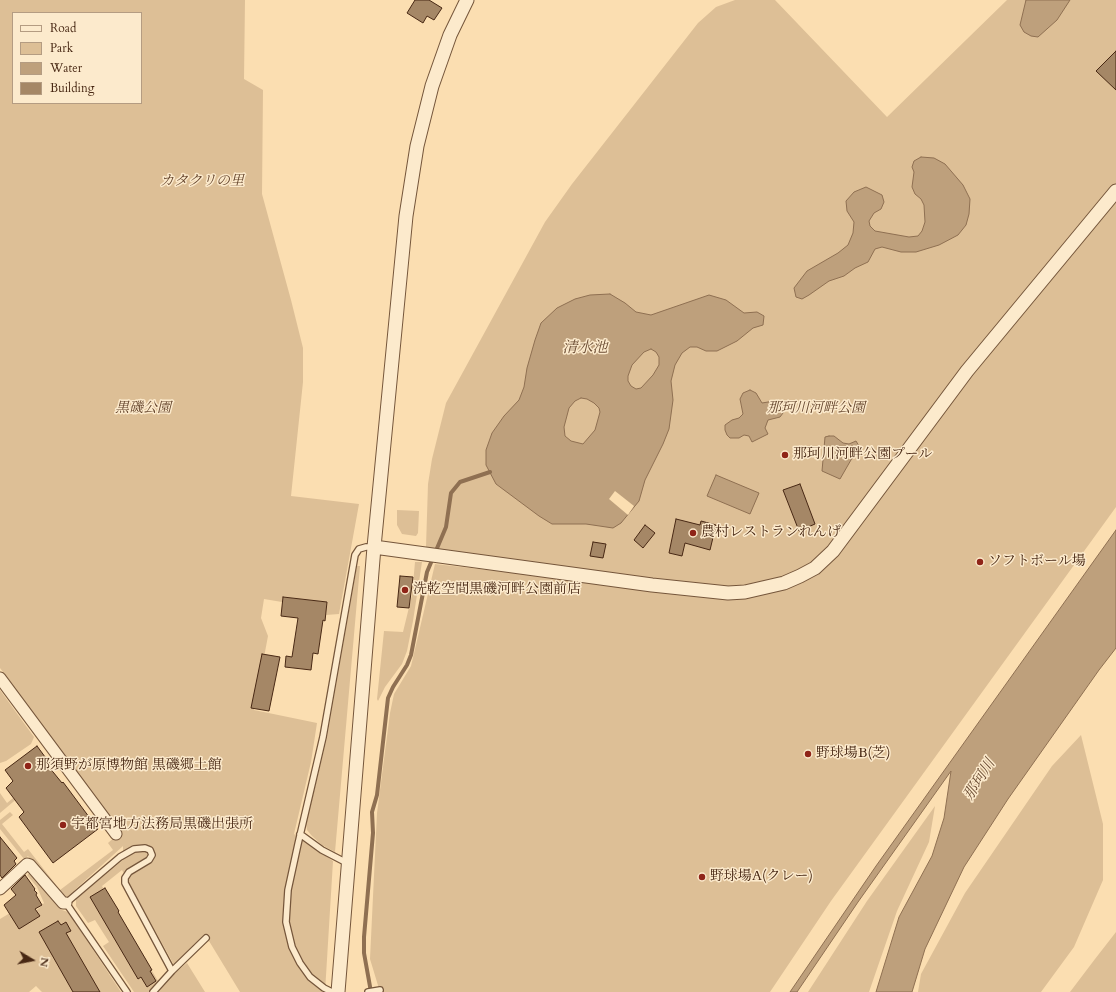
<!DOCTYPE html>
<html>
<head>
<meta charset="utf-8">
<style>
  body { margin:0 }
  #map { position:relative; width:1116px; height:992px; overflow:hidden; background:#fbdeb1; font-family:Cardo,serif }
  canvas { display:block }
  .legend { position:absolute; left:12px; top:12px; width:130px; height:92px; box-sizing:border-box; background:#fceacc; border:1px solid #b49c82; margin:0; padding:5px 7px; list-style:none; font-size:12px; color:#482814 }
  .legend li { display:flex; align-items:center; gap:8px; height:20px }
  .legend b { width:20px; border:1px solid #b49c82 }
  .north { position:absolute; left:12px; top:940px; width:40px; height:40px; -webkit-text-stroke:3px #fceacc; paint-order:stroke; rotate:100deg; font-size:11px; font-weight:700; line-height:16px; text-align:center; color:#482814 }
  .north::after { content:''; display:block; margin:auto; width:14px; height:18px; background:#482814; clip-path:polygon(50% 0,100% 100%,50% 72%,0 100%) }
</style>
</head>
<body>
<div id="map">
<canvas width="1116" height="992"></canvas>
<ul class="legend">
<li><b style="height:5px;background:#fceacc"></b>Road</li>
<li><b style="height:11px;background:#ddbf96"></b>Park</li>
<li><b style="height:11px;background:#bea07c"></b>Water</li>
<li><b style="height:11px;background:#a58766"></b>Building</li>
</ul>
<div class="north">N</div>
</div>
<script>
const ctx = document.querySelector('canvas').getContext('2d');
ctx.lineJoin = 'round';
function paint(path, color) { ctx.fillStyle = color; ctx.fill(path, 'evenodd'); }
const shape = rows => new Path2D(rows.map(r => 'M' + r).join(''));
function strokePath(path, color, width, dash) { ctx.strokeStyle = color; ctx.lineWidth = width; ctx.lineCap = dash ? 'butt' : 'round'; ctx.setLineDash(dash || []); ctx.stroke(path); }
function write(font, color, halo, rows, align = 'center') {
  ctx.font = font + ' Cardo,"Noto Serif JP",serif'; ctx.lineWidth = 3; ctx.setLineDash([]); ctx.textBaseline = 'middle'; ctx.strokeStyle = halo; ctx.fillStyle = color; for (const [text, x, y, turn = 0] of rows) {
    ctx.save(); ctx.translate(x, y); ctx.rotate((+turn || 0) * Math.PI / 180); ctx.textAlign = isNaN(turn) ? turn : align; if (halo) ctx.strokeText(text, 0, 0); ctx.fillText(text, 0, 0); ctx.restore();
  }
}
const green = shape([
  [0,0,245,0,244,79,263,90,262,194,291,300,303,348,303,382,291,496,359,504,339,614,326,615,327,602,283,597,282,602,264,599,261,618,268,636,254,710,317,723,311,762,294,834,333,861,325,992,240,992,209,941,174,965,122,870,102,886,158,981,148,992,134,992,103,946,109,942,95,920,88,923,76,906,76,899,123,860,123,846,67,897,64,898,60,894,28,856,24,859,0,829,0,820,10,812,13,815,2,824,24,852,28,849,60,890,113,850,108,843,117,835,99,804,60,749,0,668],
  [13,13,141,13,141,103,13,103],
  [735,0,775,0,887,117,1007,0,1116,0,1116,507,831,901,770,992,380,992,370,959,377,813,390,713,394,694,411,666,435,564,549,577,535,565,426,547,428,484,432,459,446,403,545,222,572,184,698,23,716,7],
  [397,510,419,511,418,533,416,536,402,534,397,525],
  [415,562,422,562,413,621,407,651,402,664,385,687,378,701,377,699,384,631,403,632,412,595],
  [357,566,360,566,335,852,322,845,312,836,307,830,306,824,327,738],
  [0,690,34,737,31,744,6,761,0,763],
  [1081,735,1103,824,1103,880,1074,947,1041,992,918,992,921,974,965,893,1052,766],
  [53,760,57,765,0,813,0,793,7,803,54,765,52,761],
  [935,806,929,842,897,911,869,992,808,992,867,901],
  [32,872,62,910,68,912,121,992,42,992,36,986,29,992,0,992,0,919,15,910,27,915,38,909,44,903,37,887,27,875],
  [1116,932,1116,992,1070,992,1095,959],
  [187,963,205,992,157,992,175,973]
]);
const water = shape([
  [1026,0,1070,0,1057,20,1038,37,1031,36,1024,32,1020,25,1026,0],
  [921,157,934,158,945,164,963,185,970,199,969,214,966,225,958,235,939,245,916,252,901,252,882,247,875,249,868,262,855,268,844,276,829,281,809,295,802,299,796,297,794,288,807,271,838,253,848,245,853,233,854,222,847,211,846,201,854,192,866,187,882,195,884,202,881,209,874,213,869,221,870,226,875,231,909,237,918,236,922,231,925,222,924,205,921,199,915,194,912,187,914,172,912,167,914,161,921,157],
  [610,294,625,303,636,312,651,315,709,295,726,300,744,313,757,312,764,316,763,325,753,328,737,341,717,351,706,351,697,347,690,347,682,353,675,365,671,381,673,400,669,429,663,444,645,480,639,501,621,523,613,528,586,524,552,524,539,516,496,484,486,465,486,450,492,433,504,416,519,400,524,387,527,368,535,340,541,323,557,308,575,299,590,295,610,294],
  [651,349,656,352,659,357,659,365,653,375,641,388,636,389,631,386,628,381,628,376,632,365,644,352,651,349],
  [581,398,587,399,594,403,599,408,600,412,595,430,583,444,571,441,565,436,564,427,569,408,575,401,581,398],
  [750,390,756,393,762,403,774,401,780,401,784,407,783,413,780,417,768,420,765,428,768,434,752,442,749,436,744,435,739,438,730,438,727,435,725,430,725,425,732,420,739,418,743,414,740,399,743,393,750,390],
  [829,436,834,436,843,443,849,444,856,441,859,446,840,479,822,471,825,437,829,436],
  [716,475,759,493,750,514,707,496,716,475],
  [1116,530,1116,648,1099,670,1008,799,964,867,925,949,912,992,876,992,899,917,932,856,944,818,951,771,858,902,797,992,790,992,876,866,1116,530]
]);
const pier = shape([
  [615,491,634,506,628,515,609,499]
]);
const stream = shape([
  [371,992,364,953,364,937,373,833,372,812,377,795,388,698,393,687,407,665,411,655,427,572,446,527,451,493,460,482,490,472]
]);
const building = shape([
  [415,0,429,0,442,8,434,20,427,16,423,23,407,13,415,0],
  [1116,51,1116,90,1096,71,1116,51],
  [800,484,815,524,799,531,783,490,800,484],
  [676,519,700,525,701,521,716,525,710,550,685,543,682,556,669,553,676,519],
  [645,525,655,533,643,548,634,540,645,525],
  [593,542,606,544,603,558,590,556,593,542],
  [400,576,413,577,409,608,397,607,400,576],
  [283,597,327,602,325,621,323,620,318,654,313,653,311,670,285,667,286,656,292,657,298,618,281,616,283,597],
  [262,654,280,657,269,711,251,708,262,654],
  [37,746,51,765,49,767,62,783,63,782,98,829,53,863,19,817,24,812,6,788,13,781,5,770,37,746],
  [0,837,17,858,14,861,16,864,2,878,0,875,0,837],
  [25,875,35,889,34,890,37,893,36,895,42,905,35,909,40,916,19,929,4,905,16,895,11,889,25,875],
  [105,888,119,911,118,912,152,970,150,971,156,981,147,987,141,977,138,979,90,897,105,888],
  [58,921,61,925,66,922,71,931,66,933,100,992,73,992,39,932,58,921]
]);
const service = shape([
  [300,834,322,850,347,863],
  [127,992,66,903,120,857,134,849,145,848,150,850,152,855,149,860,129,872,125,878,125,883,172,971],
  [153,992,172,971,206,938],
  [332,992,324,988,310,977,300,963,292,947,286,922,288,890,298,844,323,737,355,555,359,549,366,547,373,547],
  [368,992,380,990]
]);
const minor = shape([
  [0,678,116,834],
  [0,889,27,864,30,865,63,903,66,903]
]);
const tertiary = shape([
  [374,547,652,585,728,593,745,592,784,583,800,576,815,568,833,551,967,371,1116,191],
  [338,992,374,547,406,216,417,146,432,86,450,35,467,0]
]);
const markers = [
  [785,455,4,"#8f2418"],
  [693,533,4,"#8f2418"],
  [980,562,4,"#8f2418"],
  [405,590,4,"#8f2418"],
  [808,754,4,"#8f2418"],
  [28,766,4,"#8f2418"],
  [63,825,4,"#8f2418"],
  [702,877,4,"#8f2418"]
];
const parkNames = [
  ["カタクリの里",202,182],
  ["黒磯公園",143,409],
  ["那珂川河畔公園",816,409]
];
const poiNames = [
  ["那珂川河畔公園プール",793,455],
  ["農村レストランれんげ",701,533],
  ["ソフトボール場",988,562],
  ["洗乾空間黒磯河畔公園前店",413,590],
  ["野球場B(芝)",816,754],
  ["那須野が原博物館 黒磯郷土館",36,766],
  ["宇都宮地方法務局黒磯出張所",71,825],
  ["野球場A(クレー)",710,877]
];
const waterNames = [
  ["清水池",585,349],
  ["那珂川",980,780,-58]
];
paint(green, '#ddbf96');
paint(water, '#bea07c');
strokePath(water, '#8f7052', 1);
paint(pier, '#fbdeb1');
strokePath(stream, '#8f7052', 4);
paint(building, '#a58766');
strokePath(building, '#482814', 1);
strokePath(service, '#75563b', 8);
strokePath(minor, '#75563b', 13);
strokePath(tertiary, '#75563b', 15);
strokePath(service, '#fceacc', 5.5);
strokePath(minor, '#fceacc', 11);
strokePath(tertiary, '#fceacc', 13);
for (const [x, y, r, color] of markers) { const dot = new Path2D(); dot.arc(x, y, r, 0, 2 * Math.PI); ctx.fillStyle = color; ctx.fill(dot); strokePath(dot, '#fceacc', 1.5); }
write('italic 14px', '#66462e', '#fceacc', parkNames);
write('14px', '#482814', '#fceacc', poiNames, 'left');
write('italic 15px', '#6b4c33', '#fceacc', waterNames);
</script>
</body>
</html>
